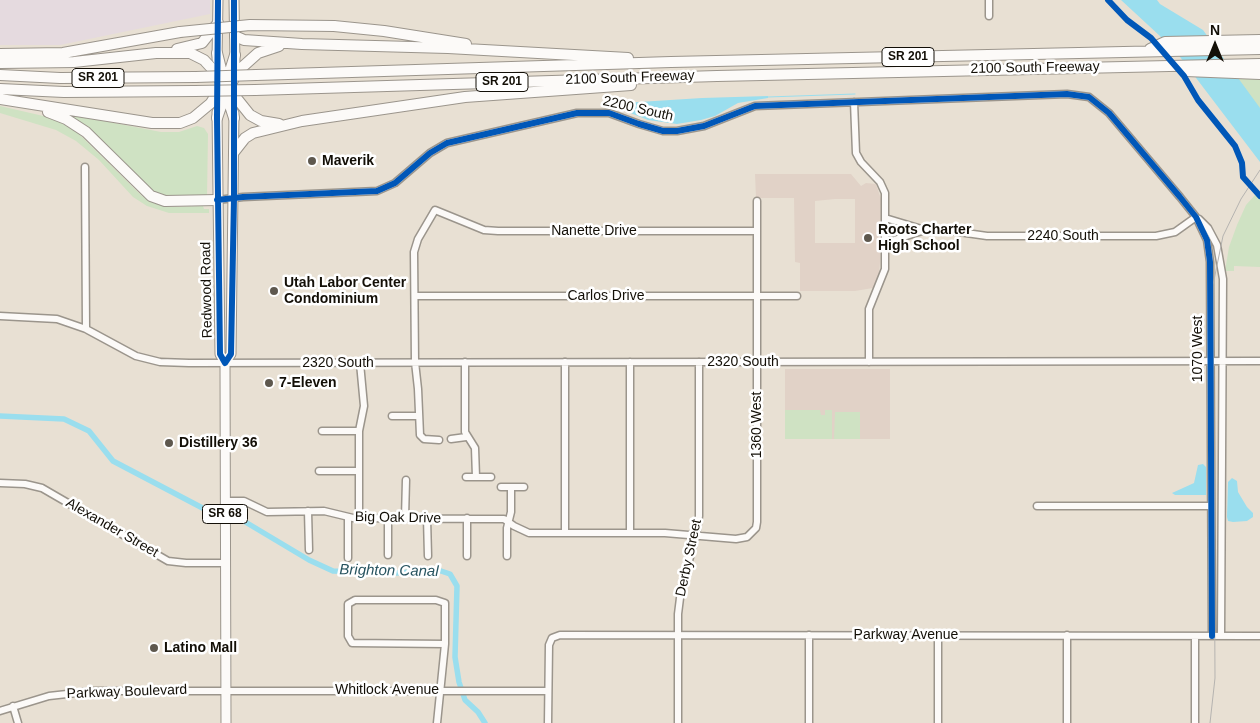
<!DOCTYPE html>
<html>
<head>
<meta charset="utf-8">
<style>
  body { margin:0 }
  #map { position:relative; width:1260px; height:723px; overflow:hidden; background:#e8e0d3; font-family:Helvetica,sans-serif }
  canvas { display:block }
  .north { position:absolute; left:1190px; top:20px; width:50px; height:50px; -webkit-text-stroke:4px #fff; paint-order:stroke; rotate:0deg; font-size:14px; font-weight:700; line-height:20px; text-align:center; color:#130f07 }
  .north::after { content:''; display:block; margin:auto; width:18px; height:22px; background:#130f07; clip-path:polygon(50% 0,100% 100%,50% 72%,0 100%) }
</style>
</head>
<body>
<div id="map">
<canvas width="1260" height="723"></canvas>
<div class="north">N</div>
</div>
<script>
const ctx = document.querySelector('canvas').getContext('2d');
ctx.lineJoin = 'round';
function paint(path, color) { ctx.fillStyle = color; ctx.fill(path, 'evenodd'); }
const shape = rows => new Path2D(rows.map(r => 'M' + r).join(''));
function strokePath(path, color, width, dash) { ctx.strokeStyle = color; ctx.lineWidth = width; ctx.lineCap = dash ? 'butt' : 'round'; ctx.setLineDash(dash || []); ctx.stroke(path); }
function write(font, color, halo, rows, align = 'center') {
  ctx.font = font + ' Helvetica,sans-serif'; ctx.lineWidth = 5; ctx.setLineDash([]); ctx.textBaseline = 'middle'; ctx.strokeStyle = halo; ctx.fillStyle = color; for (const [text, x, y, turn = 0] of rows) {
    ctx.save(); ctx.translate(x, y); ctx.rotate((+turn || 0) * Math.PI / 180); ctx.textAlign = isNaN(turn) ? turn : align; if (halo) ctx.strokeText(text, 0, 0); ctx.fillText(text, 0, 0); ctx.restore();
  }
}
const industrial = shape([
  [0,0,210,0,210,14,60,45,0,45]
]);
const education = shape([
  [755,174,851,174,861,186,866,183,876,184,881,199,880,262,879,276,873,288,855,291,800,291,800,263,795,262,794,198,756,198],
  [835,199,855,199,855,243,815,243,815,201],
  [785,369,890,369,890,439,785,439]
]);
const green = shape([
  [1226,76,1260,77,1260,113],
  [0,106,52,118,76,131,142,196,154,203,170,207,203,206,204,209,209,209,209,213,169,213,147,206,133,197,99,160,76,141,56,130,0,113],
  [68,114,161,132,179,132,197,126,204,128,208,134,207,197,175,198,157,195,67,117],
  [1255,195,1260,198,1260,267,1234,266,1234,271,1225,271,1229,247,1237,225,1246,205],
  [785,410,820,410,821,415,825,415,825,410,832,410,832,439,785,439],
  [835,412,860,412,860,439,834,439]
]);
const water = shape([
  [1121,0,1157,0,1160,4,1203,30,1260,108,1260,162,1174,49],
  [768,96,768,98,738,103,715,116,701,120,677,124,648,120,623,110,621,105,623,103,702,98],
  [1203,464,1206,467,1206,495,1175,495,1172,493,1194,483,1198,465],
  [1232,478,1237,481,1238,492,1247,507,1253,513,1253,517,1247,521,1233,522,1228,521,1227,517,1228,482]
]);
const stream = shape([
  [768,97,855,94]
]);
const canal = shape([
  [0,416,64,419,89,431,113,461,212,513],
  [242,520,309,560,333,571,396,573,438,570,450,574,457,586,455,657,459,682,465,700,478,712,485,723]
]);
const minor = shape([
  [989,0,989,16],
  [854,102,856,153,861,162,880,182,885,193,885,269,869,309,869,362],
  [85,167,86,329],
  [217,200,243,197,377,191,395,183,430,153,447,143,577,113,609,113,639,124,663,131,677,131,704,126,755,106,1067,94,1089,97,1109,113,1180,197,1196,217,1207,240,1210,262,1212,636],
  [885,218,925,230,952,231,987,236,1156,236,1175,232,1196,217],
  [1199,219,1208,228,1217,245,1223,279,1221,636],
  [885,243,925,230],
  [415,296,797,296],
  [0,316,57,319,86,329,136,356,160,362,189,363,1260,361],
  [465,362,465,432,475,448,476,477],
  [392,416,418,416],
  [322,431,359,431],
  [451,439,466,437],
  [439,440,424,439,420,435,418,389,415,362,414,252,418,239,435,210,484,230,498,231,757,231],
  [319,471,359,471],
  [466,477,491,477],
  [0,483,25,484,42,488,168,561,186,563,225,563],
  [501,487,524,487],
  [225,501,244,501,267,512,324,511,353,518,504,519,514,526,529,533,665,533,736,539,747,537,756,528,757,522,757,201],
  [1037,506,1210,506],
  [308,511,309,550],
  [359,518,359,431,364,406,360,363],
  [388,518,388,555],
  [405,518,406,480],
  [427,518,428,556],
  [565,533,565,362],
  [630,533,630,362],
  [467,556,467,518],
  [507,556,507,528,511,512,511,487],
  [348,558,348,518],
  [809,635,809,723],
  [1195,636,1195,723],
  [13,706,18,723],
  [0,711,49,696,94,691,548,691],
  [437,723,445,644,445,603,436,600,355,600,348,604,348,636,352,643,445,644],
  [548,723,549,645,552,638,560,635,1260,636],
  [678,723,678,614,681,590,696,535,699,516,699,362],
  [938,723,938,635],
  [1067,723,1067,635]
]);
const major = shape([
  [234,0,235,62],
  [217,59,218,0],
  [217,112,220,354,225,363],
  [226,723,225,363,231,354,234,113]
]);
const highway = shape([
  [334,26,384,31,466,44],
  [235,36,244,40,302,44,448,48,628,58],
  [177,49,202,43,218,23],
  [1150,49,1165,42,1260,40],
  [217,53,223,77],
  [0,54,63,53,180,32],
  [0,63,74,62,156,53,190,53,204,60,216,73,225,90,234,118],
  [1186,71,1260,74],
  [0,75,60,78,196,77],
  [256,75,671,62,1260,49],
  [0,89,64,92,195,91],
  [230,90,250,115,261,121,279,124],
  [255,90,717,76,1260,64],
  [0,99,152,123,180,123,193,118,211,103,229,74,235,55],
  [48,112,66,119,86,132,151,196,165,201,217,200],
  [217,118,226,92,239,70,258,53,279,46],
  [234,152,245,138,253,133,302,121,465,97,631,85]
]);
const tram = shape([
  [1210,723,1215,678,1213,285,1223,236,1241,199,1260,170]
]);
const highwayBridge = shape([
  [180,32,250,25,334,26],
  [196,77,256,75],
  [195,91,255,90]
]);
const cycleway = shape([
  [218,0,217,118,220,354,225,363,231,354,234,198,234,0],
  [1108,0,1127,20,1151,38,1184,76,1198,100,1235,146,1242,163,1243,177,1260,196],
  [217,200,243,197,377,191,395,183,430,153,447,143,577,113,609,113,639,124,663,131,677,131,704,126,755,106,1067,94,1089,97,1109,113,1180,197,1196,217,1207,240,1210,262,1212,636]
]);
const markers = [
  [312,161,5,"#5e584e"],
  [868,238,5,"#5e584e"],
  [274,291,5,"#5e584e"],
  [269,383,5,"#5e584e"],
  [169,443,5,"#5e584e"],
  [154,648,5,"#5e584e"]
];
const shields = [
  [908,57,52],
  [98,78,52],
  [502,82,52],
  [225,514,45]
];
const shieldNames = [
  ["SR 201",908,57],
  ["SR 201",98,78],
  ["SR 201",502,82],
  ["SR 68",225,514]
];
const streetNames = [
  ["2100 South Freeway",1035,68,-1],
  ["2100 South Freeway",630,78,-2],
  ["2200 South",638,109,13],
  ["Nanette Drive",594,231],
  ["2240 South",1063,236],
  ["Redwood Road",207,290,-91],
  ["Carlos Drive",606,296],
  ["1070 West",1198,349,-90],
  ["2320 South",743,362],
  ["2320 South",338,363],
  ["1360 West",757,425,-90],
  ["Big Oak Drive",398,518,1],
  ["Alexander Street",112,528,30],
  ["Derby Street",689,558,-78],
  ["Parkway Avenue",906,635],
  ["Whitlock Avenue",387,690],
  ["Parkway Boulevard",127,692,-2]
];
const poiNames = [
  ["Maverik",322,161],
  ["Roots Charter",878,230],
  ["High School",878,246],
  ["Utah Labor Center",284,283],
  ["Condominium",284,299],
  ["7-Eleven",279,383],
  ["Distillery 36",179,443],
  ["Latino Mall",164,648]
];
const waterNames = [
  ["Brighton Canal",389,571,1]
];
paint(industrial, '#e5dadf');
paint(education, '#e1d2c7');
paint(green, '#cfe2c3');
paint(water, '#9adeee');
strokePath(stream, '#9adeee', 1);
strokePath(canal, '#9adeee', 5.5);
strokePath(minor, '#9b958c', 9);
strokePath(major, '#9b958c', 11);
strokePath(highway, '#9b958c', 12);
strokePath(minor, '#fcfaf8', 6);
strokePath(major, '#fcfaf8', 9);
strokePath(highway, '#fcfaf8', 10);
strokePath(tram, '#b5b3b0', 1);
strokePath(highwayBridge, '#9b958c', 12, []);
strokePath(highwayBridge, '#fcfaf8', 10);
strokePath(cycleway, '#0057b8', 6);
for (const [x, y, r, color] of markers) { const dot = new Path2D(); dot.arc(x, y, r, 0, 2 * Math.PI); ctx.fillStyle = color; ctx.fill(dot); strokePath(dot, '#fff', 2); }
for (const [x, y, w] of shields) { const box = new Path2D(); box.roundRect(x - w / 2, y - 9.5, w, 19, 4); ctx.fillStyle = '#fff'; ctx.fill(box); strokePath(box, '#130f07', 1); }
write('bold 12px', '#130f07', null, shieldNames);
write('14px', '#130f07', '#fff', streetNames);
write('bold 14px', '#130f07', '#fff', poiNames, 'left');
write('italic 15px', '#27535f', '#fff', waterNames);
</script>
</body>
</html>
